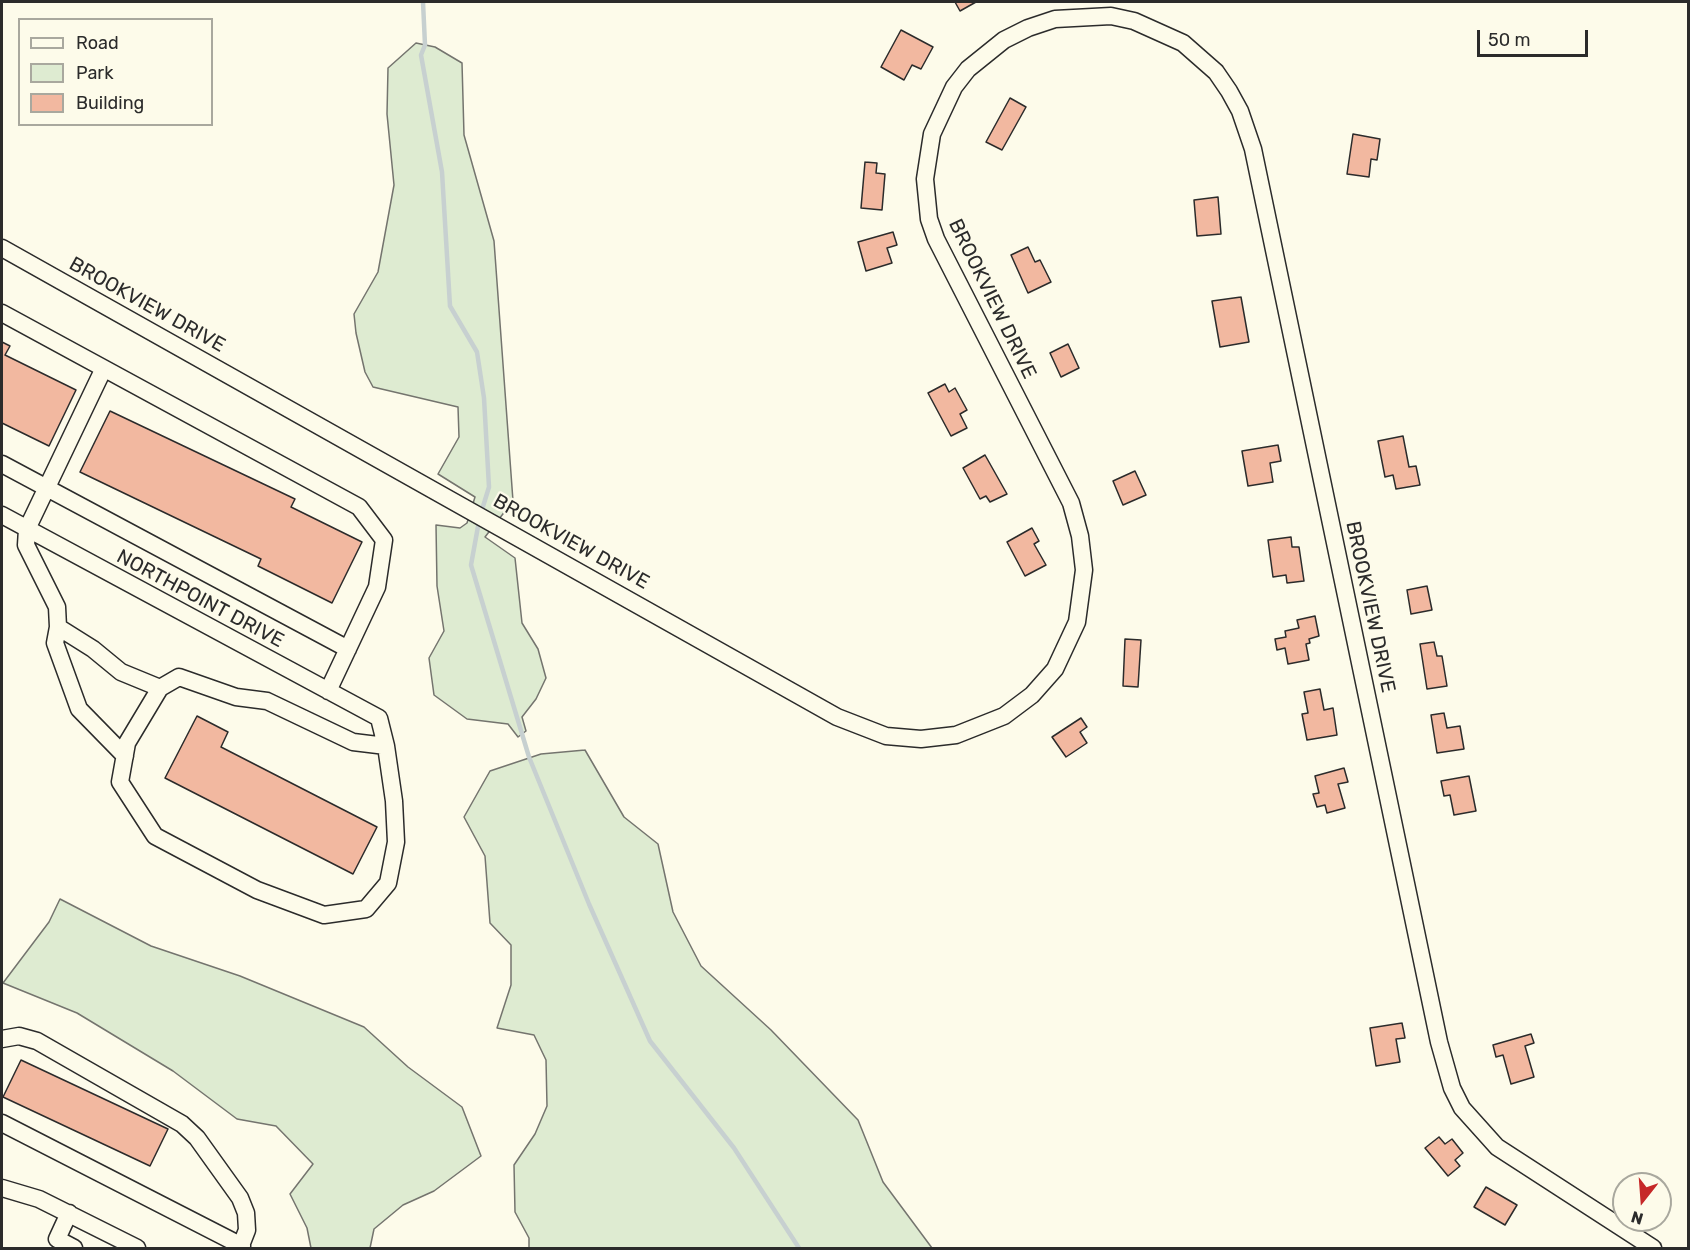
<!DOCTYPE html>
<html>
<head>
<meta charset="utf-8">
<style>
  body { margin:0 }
  #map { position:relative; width:1690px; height:1250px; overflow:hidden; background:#fdfbea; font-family:Rubik,sans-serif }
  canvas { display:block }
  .frame { position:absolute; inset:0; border:3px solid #2b2b2b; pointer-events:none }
  .legend { position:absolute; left:18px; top:18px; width:195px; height:108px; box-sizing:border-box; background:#fdfbea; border:2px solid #a9a89e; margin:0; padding:8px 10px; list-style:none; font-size:18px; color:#2b2b2b }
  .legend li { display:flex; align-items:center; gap:12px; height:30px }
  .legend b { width:30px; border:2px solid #a9a89e }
  .north { position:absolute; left:1612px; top:1172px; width:60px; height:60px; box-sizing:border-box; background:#fdfbea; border:2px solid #a9a89e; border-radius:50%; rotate:197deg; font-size:16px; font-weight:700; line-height:24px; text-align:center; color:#2b2b2b }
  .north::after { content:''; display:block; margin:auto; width:21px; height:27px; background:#c62828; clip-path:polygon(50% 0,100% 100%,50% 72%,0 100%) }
  .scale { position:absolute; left:1477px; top:30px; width:111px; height:27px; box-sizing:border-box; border:3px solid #2b2b2b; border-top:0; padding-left:8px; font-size:18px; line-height:21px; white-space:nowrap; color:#2b2b2b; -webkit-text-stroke:4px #fdfbea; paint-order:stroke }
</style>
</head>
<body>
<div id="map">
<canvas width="1690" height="1250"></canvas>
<div class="frame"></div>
<ul class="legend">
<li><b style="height:8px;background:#fdfbea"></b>Road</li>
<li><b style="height:16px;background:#deebd1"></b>Park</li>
<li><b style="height:16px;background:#f2b8a0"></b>Building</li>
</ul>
<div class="north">N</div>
<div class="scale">50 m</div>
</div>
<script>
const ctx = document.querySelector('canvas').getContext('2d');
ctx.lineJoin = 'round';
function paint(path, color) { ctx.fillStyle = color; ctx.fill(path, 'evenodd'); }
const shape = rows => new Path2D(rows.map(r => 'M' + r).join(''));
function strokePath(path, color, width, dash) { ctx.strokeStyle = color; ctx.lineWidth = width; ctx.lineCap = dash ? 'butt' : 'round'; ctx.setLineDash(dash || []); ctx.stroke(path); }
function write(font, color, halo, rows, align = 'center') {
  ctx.font = font + ' Rubik,sans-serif'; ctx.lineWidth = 4.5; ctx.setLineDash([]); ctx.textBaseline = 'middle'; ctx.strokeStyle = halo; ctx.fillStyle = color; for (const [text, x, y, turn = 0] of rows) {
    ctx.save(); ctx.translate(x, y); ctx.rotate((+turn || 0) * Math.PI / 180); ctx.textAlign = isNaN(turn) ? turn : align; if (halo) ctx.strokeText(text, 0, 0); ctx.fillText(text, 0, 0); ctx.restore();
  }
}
const green = shape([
  [416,43,435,47,462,63,464,135,494,241,513,501,485,537,515,558,522,623,538,649,546,678,536,699,522,717,526,731,518,737,508,724,467,719,434,695,429,658,444,631,437,586,436,525,460,528,467,523,475,497,438,474,459,437,458,407,373,387,365,372,356,333,354,314,378,272,394,185,387,114,388,68,416,43],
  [585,750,624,817,658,844,673,912,701,966,771,1030,858,1120,883,1182,932,1248,529,1248,529,1238,515,1212,514,1165,535,1134,547,1106,546,1060,534,1035,497,1028,511,985,511,945,490,923,485,856,464,817,490,771,541,754,585,750],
  [60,899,151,946,240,976,364,1027,408,1067,462,1107,481,1156,434,1191,403,1205,374,1229,370,1248,311,1248,307,1228,290,1194,313,1164,276,1126,237,1119,173,1071,77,1013,3,983,49,922,60,899]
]);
const stream = shape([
  [423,2,425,45,421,55,442,172,450,306,477,352,484,398,489,487,481,513],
  [479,521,471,565,529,757,589,904,650,1041,734,1148,799,1248]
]);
const building = shape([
  [955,2,976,2,960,11,955,2],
  [901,30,933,47,921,69,912,65,904,80,881,67,901,30],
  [1010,98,1026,107,1002,150,986,142,1010,98],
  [1353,134,1380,139,1377,160,1371,159,1369,177,1347,174,1353,134],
  [865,162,877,163,876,173,885,174,882,210,861,208,865,162],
  [1218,197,1221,234,1197,236,1194,200,1218,197],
  [893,232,897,245,887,248,892,263,866,271,858,242,893,232],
  [1028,247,1035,262,1040,260,1051,282,1028,293,1011,255,1028,247],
  [1241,297,1249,342,1220,347,1212,301,1241,297],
  [2,342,10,346,5,355,76,390,49,446,2,423,2,342],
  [1068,344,1079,368,1061,377,1050,353,1068,344],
  [945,384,949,392,955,388,967,410,960,414,967,428,951,436,928,393,945,384],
  [110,411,295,499,291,507,362,542,332,603,258,566,261,559,80,472,110,411],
  [1403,436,1409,467,1416,466,1420,485,1396,489,1393,475,1385,477,1378,441,1403,436],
  [1278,445,1281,461,1270,463,1273,482,1248,486,1242,451,1278,445],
  [985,455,1007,494,990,502,986,496,980,499,963,468,985,455],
  [1135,471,1146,495,1123,505,1113,481,1135,471],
  [1032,528,1039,541,1034,544,1046,565,1025,576,1007,542,1032,528],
  [1291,537,1292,547,1299,547,1304,581,1287,583,1286,575,1273,577,1268,540,1291,537],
  [1427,586,1432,610,1411,614,1407,590,1427,586],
  [1315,616,1319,636,1309,639,1310,643,1306,644,1309,660,1288,664,1285,648,1277,650,1275,639,1286,637,1285,631,1299,628,1297,620,1315,616],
  [1125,639,1141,640,1138,687,1123,686,1125,639],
  [1434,642,1437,656,1442,656,1447,686,1427,689,1420,644,1434,642],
  [1320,689,1324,710,1333,708,1337,735,1307,740,1302,714,1308,713,1304,692,1320,689],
  [1444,713,1447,728,1460,726,1464,749,1437,753,1431,715,1444,713],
  [197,716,228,732,221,747,377,827,353,874,165,778,197,716],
  [1081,718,1087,727,1080,732,1087,743,1066,757,1052,737,1081,718],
  [1344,768,1348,782,1338,784,1345,808,1327,813,1325,805,1317,807,1313,794,1319,793,1315,776,1344,768],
  [1469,776,1476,811,1454,815,1450,795,1444,796,1441,781,1469,776],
  [1402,1023,1405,1038,1396,1039,1400,1062,1376,1066,1370,1028,1402,1023],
  [1531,1034,1534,1043,1525,1046,1534,1077,1511,1084,1503,1055,1496,1057,1493,1045,1531,1034],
  [21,1060,168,1129,150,1166,3,1097,21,1060],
  [1439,1137,1445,1144,1452,1139,1463,1153,1455,1160,1460,1166,1448,1176,1425,1148,1439,1137],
  [1486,1187,1517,1205,1505,1225,1474,1207,1486,1187]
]);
const minor = shape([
  [2,248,837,717,886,736,921,739,956,735,1004,716,1032,695,1055,669,1077,622,1084,570,1080,536,1071,503,936,239,929,219,925,179,932,134,954,87,968,69,1004,40,1028,28,1055,19,1111,16,1134,21,1183,43,1216,72,1229,91,1240,111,1253,149,1439,1042,1452,1088,1462,1108,1497,1147,1653,1248],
  [2,313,359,507,384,540,377,587,328,691],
  [2,464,348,649],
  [2,515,379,718,386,746,394,801,396,842,388,883,366,909,324,915,257,890,155,836,120,782,127,743,160,688,179,677,236,697,267,701,353,742,386,746],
  [58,627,57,607,26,545,27,529,103,370],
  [125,756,79,709,55,643,58,627,93,649,121,672,160,688],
  [2,1039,19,1036,37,1041,182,1124,197,1138,240,1198,246,1213,247,1230,240,1248],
  [2,1123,242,1246],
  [2,1188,39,1199,137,1248],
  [69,1213,57,1239,74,1248]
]);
const streetNames = [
  ["BROOKVIEW DRIVE",992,299,64],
  ["BROOKVIEW DRIVE",147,305,29],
  ["BROOKVIEW DRIVE",571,542,29],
  ["NORTHPOINT DRIVE",200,599,28],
  ["BROOKVIEW DRIVE",1370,607,78]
];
paint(green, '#deebd1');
strokePath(green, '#74746e', 1.5);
strokePath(stream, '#c7d0d0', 4.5);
paint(building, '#f2b8a0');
strokePath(building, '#2b2b2b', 1.5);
strokePath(minor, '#2b2b2b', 19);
strokePath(minor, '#fdfbea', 16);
write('20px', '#2b2b2b', '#fdfbea', streetNames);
</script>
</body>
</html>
